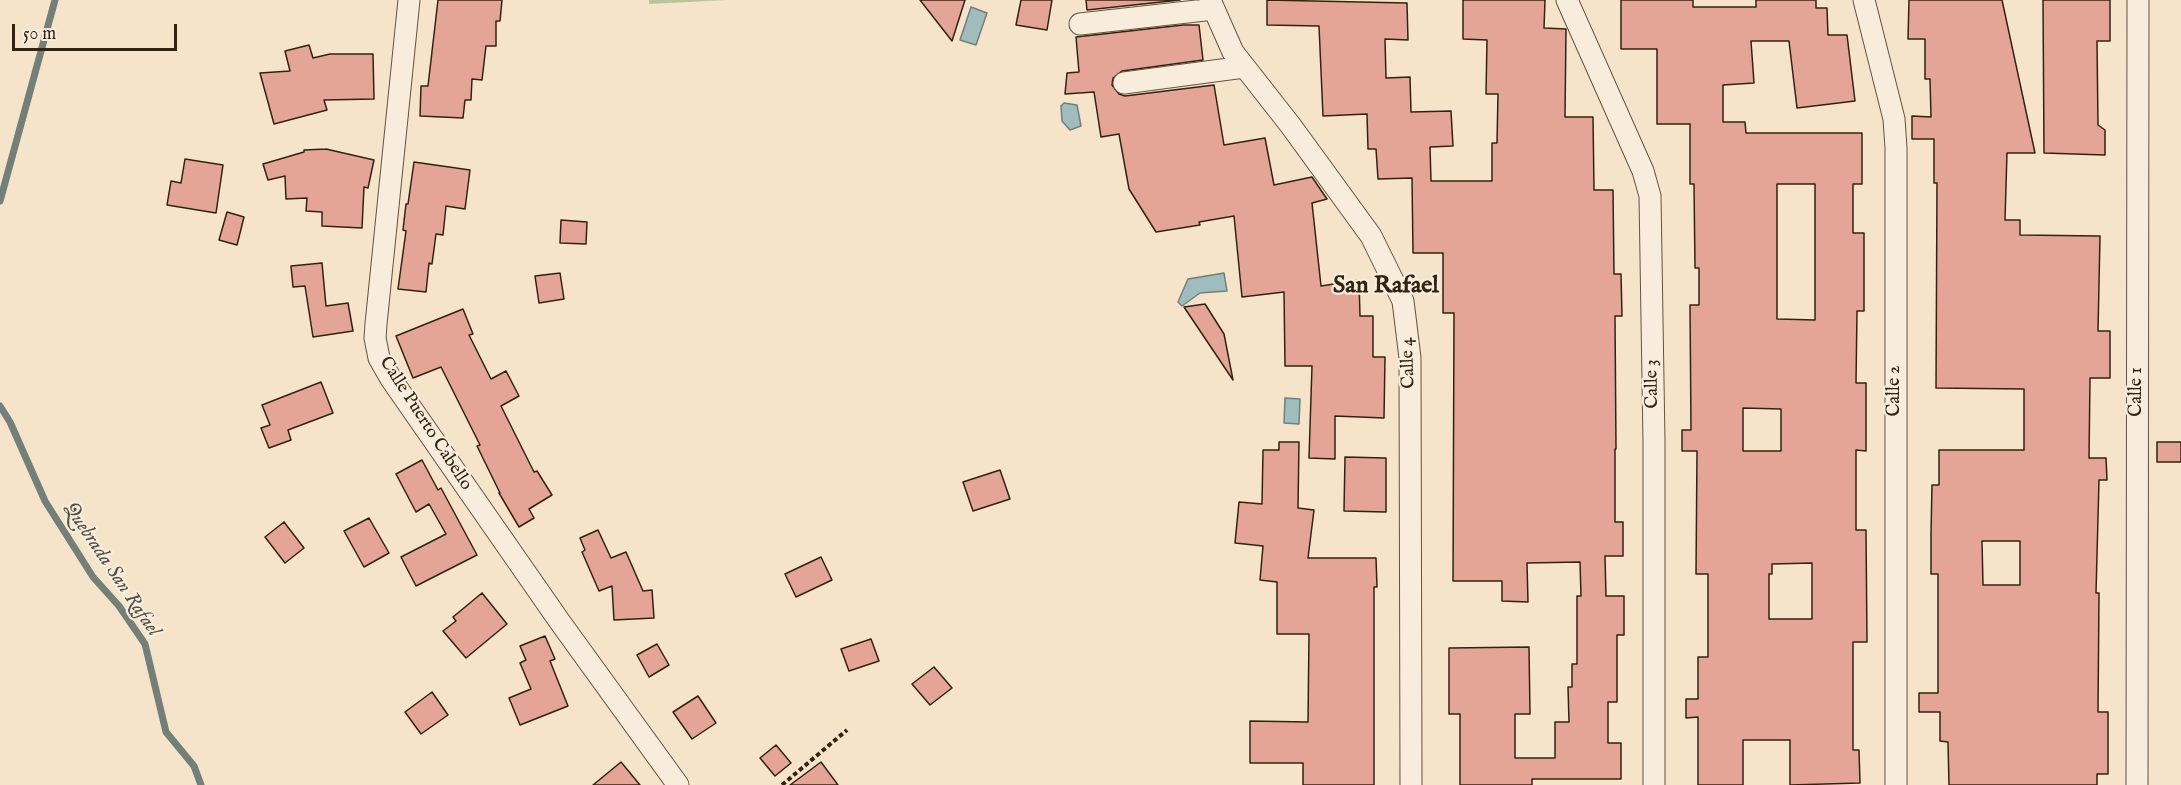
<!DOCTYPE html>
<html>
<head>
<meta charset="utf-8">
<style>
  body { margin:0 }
  #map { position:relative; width:2181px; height:785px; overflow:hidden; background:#f5e4c9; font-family:"IM FELL English",serif }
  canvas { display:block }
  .scale { position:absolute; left:12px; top:24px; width:165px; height:27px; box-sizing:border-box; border:3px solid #322311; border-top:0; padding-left:8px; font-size:18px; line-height:21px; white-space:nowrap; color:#322311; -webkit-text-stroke:4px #f8eddc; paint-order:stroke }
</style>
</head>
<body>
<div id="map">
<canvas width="2181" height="785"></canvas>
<div class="scale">50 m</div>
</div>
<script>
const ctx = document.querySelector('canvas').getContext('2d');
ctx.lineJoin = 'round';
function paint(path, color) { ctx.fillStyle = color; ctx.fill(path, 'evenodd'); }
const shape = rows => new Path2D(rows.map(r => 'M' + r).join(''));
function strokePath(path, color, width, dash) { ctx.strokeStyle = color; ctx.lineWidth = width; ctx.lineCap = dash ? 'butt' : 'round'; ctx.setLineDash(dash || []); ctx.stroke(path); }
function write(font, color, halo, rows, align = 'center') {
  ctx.font = font + ' "IM FELL English",serif'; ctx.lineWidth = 4.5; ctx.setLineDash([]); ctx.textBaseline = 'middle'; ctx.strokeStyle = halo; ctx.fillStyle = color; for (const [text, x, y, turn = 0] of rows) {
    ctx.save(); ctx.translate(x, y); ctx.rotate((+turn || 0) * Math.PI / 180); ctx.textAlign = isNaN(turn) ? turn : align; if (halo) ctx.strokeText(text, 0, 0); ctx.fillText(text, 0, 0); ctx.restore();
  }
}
const green = shape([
  [649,0,727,0,649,4]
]);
const water = shape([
  [971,7,987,13,976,45,960,40,971,7],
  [1064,103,1077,105,1081,126,1070,130,1062,121,1061,106,1064,103],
  [1224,273,1227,291,1200,293,1182,306,1178,302,1188,279,1224,273],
  [1285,398,1300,399,1299,424,1284,423,1285,398]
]);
const stream = shape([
  [0,201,55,0],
  [0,406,10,422,45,501,93,577,119,606,145,644,166,732,194,766,201,785]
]);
const building = shape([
  [438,0,502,0,500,21,496,21,496,46,486,46,482,80,472,79,471,100,465,100,463,118,420,116,421,86,428,86,438,0],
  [920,0,965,0,952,41,920,0],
  [1021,0,1052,0,1047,30,1016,25,1021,0],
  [1086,0,1180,0,1087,10,1086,0],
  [1267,0,1407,3,1408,40,1385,39,1386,78,1410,77,1411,112,1451,111,1453,146,1430,147,1431,181,1492,181,1492,143,1497,143,1498,94,1486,94,1487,40,1463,39,1463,0,1545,0,1544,28,1566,29,1565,117,1593,117,1594,190,1613,190,1614,274,1621,274,1622,316,1615,316,1616,449,1615,449,1615,522,1623,522,1623,556,1605,556,1606,596,1624,596,1624,635,1617,635,1617,702,1608,702,1608,743,1621,743,1621,779,1532,779,1532,785,1460,785,1460,714,1449,714,1449,648,1529,647,1530,714,1515,714,1515,758,1555,758,1555,722,1569,722,1568,687,1572,687,1572,664,1577,664,1577,596,1581,596,1580,562,1527,563,1528,602,1502,601,1502,581,1453,581,1454,313,1443,313,1443,253,1413,253,1412,178,1378,179,1376,149,1368,149,1367,114,1323,116,1319,26,1267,25,1267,0],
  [1621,0,1693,0,1693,7,1756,7,1756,0,1816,0,1816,8,1827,8,1828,35,1847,35,1855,101,1797,108,1789,41,1751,41,1754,83,1723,85,1723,122,1745,122,1746,133,1862,133,1862,184,1853,184,1853,233,1864,233,1864,311,1857,311,1856,383,1866,383,1866,451,1856,450,1856,530,1866,530,1867,642,1853,642,1853,750,1859,750,1860,783,1790,785,1790,740,1743,740,1743,785,1698,785,1698,717,1686,718,1686,699,1698,699,1698,657,1708,657,1708,574,1696,574,1697,451,1682,451,1682,430,1691,430,1690,305,1699,305,1699,268,1695,268,1694,184,1690,184,1690,124,1657,124,1657,49,1621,49,1621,0],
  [1777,184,1815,184,1815,320,1777,319,1777,184],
  [1743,408,1781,409,1781,451,1743,451,1743,408],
  [1812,563,1812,619,1769,619,1769,574,1772,574,1772,564,1812,563],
  [1909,0,2002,0,2035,153,2007,153,2005,220,2020,220,2020,235,2100,236,2098,331,2110,331,2110,378,2090,378,2089,458,2106,458,2107,480,2099,480,2096,593,2099,593,2098,712,2108,712,2108,774,2097,774,2097,785,1949,785,1948,742,1940,741,1940,712,1919,712,1919,693,1938,693,1938,574,1931,574,1931,534,1932,485,1939,485,1939,450,2024,450,2024,389,1936,388,1937,183,1934,183,1934,139,1912,139,1912,116,1931,117,1930,79,1925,79,1925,39,1908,39,1909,0],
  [1982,541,2020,541,2020,585,1983,585,1982,541],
  [2043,0,2110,0,2110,41,2097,41,2098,125,2105,130,2105,155,2044,153,2043,0],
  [1183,25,1199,25,1203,60,1122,71,1113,78,1112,85,1119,94,1125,96,1214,85,1224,145,1265,138,1274,185,1312,177,1327,199,1312,203,1321,286,1359,280,1360,316,1373,316,1373,357,1385,357,1384,418,1335,416,1335,459,1309,458,1312,366,1285,366,1284,292,1242,297,1234,216,1199,222,1200,225,1156,232,1129,189,1119,134,1101,137,1094,92,1065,94,1067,73,1079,72,1076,37,1183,25],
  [309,45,313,58,330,54,373,54,374,99,324,100,327,110,274,124,260,73,290,71,285,51,309,45],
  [326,149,374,160,368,188,364,187,362,228,322,226,322,212,306,211,307,198,286,199,285,176,268,180,263,164,304,152,304,150,326,149],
  [185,159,223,165,216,213,167,205,171,181,181,183,185,159],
  [414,162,470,170,465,209,446,206,443,235,436,234,432,264,429,263,426,292,398,289,406,231,403,230,406,204,408,204,414,162],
  [227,212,244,217,237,245,219,240,227,212],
  [561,220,587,222,586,244,560,243,561,220],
  [322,263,326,306,348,303,353,331,313,337,305,286,293,287,291,266,322,263],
  [560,273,564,299,539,303,535,276,560,273],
  [1205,304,1224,334,1233,380,1184,307,1205,304],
  [463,309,473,334,469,335,491,379,506,371,519,396,501,406,534,472,537,471,552,495,529,509,534,518,519,527,499,493,500,493,477,446,480,445,441,367,413,378,396,336,463,309],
  [321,382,333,413,288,430,291,440,269,448,261,428,270,425,262,405,321,382],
  [1279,442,1299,442,1298,508,1314,510,1308,558,1376,558,1377,587,1374,587,1374,785,1303,785,1303,763,1250,763,1250,721,1308,722,1309,634,1277,634,1277,582,1260,580,1263,546,1235,543,1239,502,1262,504,1263,450,1279,450,1279,442],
  [2157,442,2181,442,2181,462,2157,462,2157,442],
  [1345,457,1386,458,1386,512,1344,511,1345,457],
  [422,460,438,490,441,488,477,555,416,586,401,557,446,534,429,504,416,512,396,474,422,460],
  [1000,470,1010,499,973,511,963,482,1000,470],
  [369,518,389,553,364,567,344,531,369,518],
  [284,522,304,548,285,563,265,537,284,522],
  [598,530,611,558,626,552,643,591,652,590,654,618,614,620,612,586,599,591,582,552,585,550,580,538,598,530],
  [821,557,832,580,796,597,785,574,821,557],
  [482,593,507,624,466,658,443,631,456,621,453,617,482,593],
  [545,636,555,659,550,661,568,706,520,725,509,698,531,689,520,663,526,660,520,646,545,636],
  [871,639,879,661,849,671,841,649,871,639],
  [657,644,669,665,649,677,637,655,657,644],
  [934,667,952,688,930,705,912,684,934,667],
  [432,692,448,715,421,734,405,712,432,692],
  [698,696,716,723,692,739,673,712,698,696],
  [776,745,791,763,775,776,760,758,776,745],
  [621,762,640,785,593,785,621,762],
  [821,762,838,785,790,785,821,762]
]);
const path = shape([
  [782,785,847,730]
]);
const minor = shape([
  [409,0,376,324,375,338,379,358,391,379,560,622,678,785],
  [1210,0,1233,52,1291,126,1371,236,1403,301,1410,358,1411,785],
  [1567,0,1643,171,1650,196,1654,442,1654,785],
  [1864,0,1894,119,1896,148,1896,785],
  [1080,24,1214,9],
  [1124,83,1244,67],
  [2137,785,2138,0]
]);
const streetNames = [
  ["Calle 4",1409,363,-92],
  ["Calle 3",1653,384,-91],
  ["Calle 2",1895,391,-90],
  ["Calle 1",2137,392,-90],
  ["Calle Puerto Cabello",425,424,57]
];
const waterNames = [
  ["Quebrada San Rafael",111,570,56]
];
const districtNames = [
  ["San Rafael",1386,287]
];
paint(green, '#b9c599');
paint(water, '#9fbcbf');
strokePath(water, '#737f79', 1.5);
strokePath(stream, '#737f79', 7);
paint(building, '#e4a496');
strokePath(building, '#322311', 1.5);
strokePath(minor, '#63533f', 23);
strokePath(path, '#322311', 4, [4.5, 3]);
strokePath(minor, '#f8eddc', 21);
write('18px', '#322311', '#f8eddc', streetNames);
write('italic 20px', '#535145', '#f8eddc', waterNames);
write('bold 24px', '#322311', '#f8eddc', districtNames);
</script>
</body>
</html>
